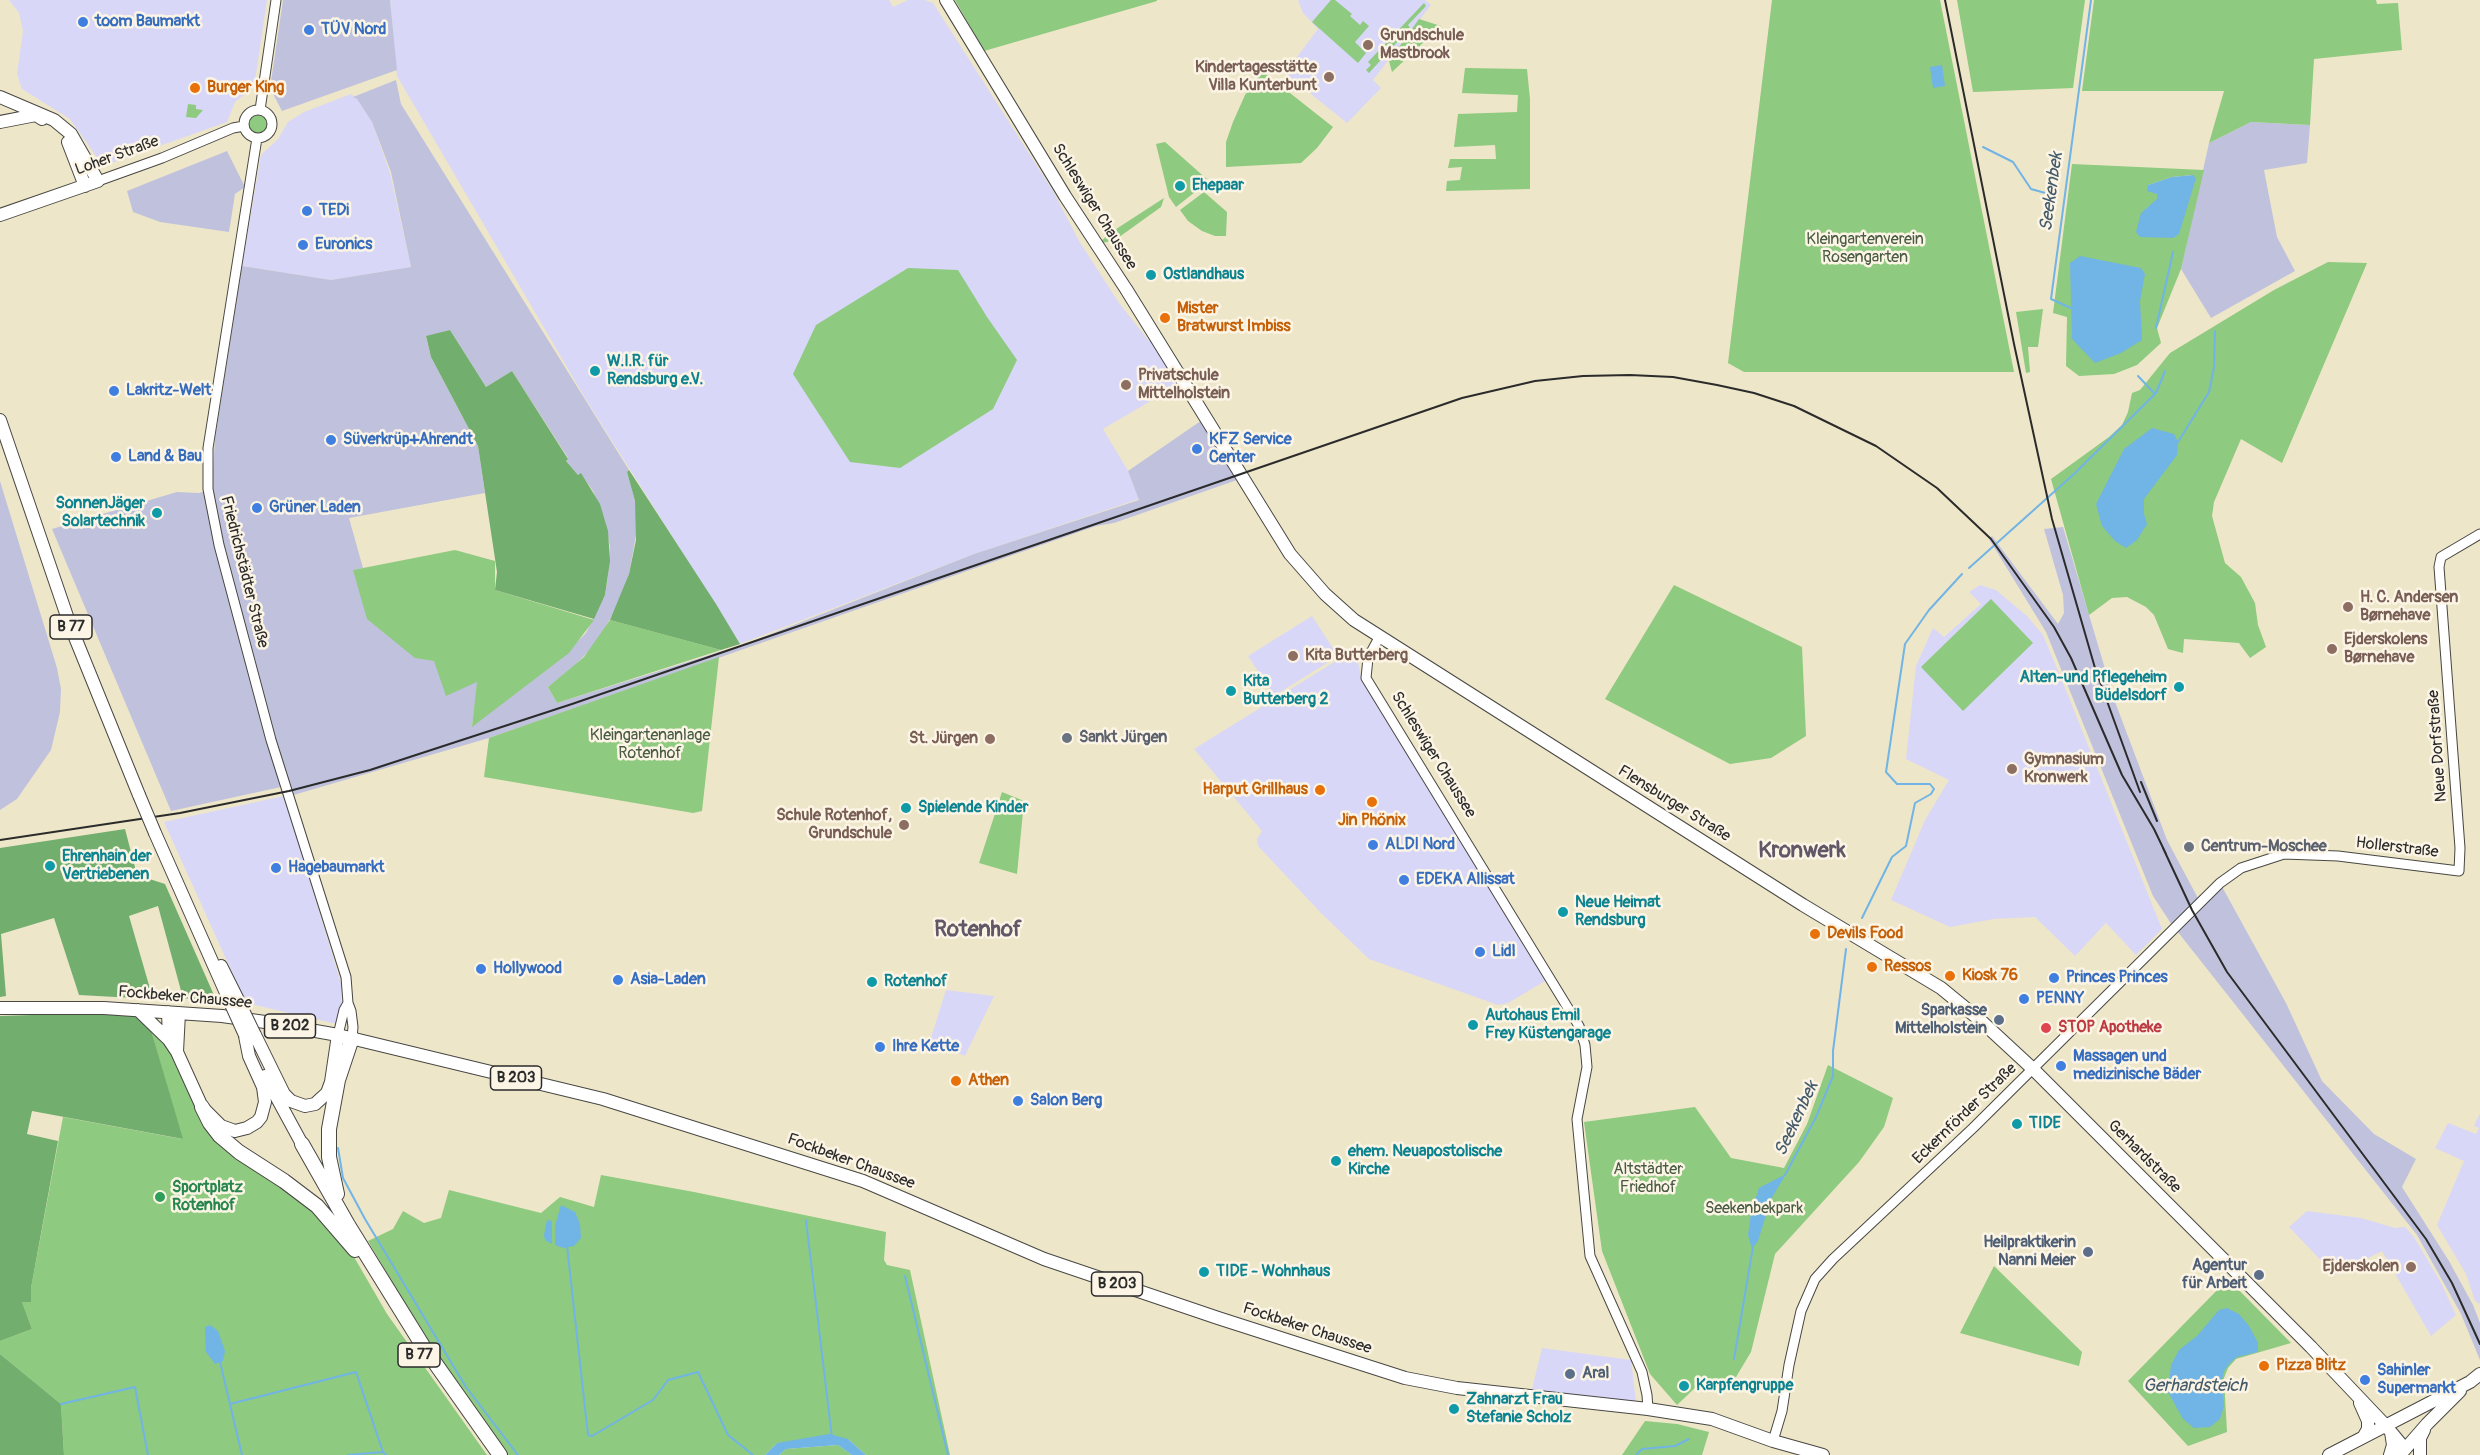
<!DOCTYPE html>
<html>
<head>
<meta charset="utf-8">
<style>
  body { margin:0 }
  canvas { display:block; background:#ede6c8 }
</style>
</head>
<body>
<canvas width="2480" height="1455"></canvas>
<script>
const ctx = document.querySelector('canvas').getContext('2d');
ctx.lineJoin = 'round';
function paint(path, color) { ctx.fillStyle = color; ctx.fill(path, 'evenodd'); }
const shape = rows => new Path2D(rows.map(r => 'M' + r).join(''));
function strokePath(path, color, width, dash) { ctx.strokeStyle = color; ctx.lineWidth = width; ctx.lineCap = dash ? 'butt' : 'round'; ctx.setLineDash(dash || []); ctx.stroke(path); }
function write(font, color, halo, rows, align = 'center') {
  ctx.font = font + ' Pangolin,sans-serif'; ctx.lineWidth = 5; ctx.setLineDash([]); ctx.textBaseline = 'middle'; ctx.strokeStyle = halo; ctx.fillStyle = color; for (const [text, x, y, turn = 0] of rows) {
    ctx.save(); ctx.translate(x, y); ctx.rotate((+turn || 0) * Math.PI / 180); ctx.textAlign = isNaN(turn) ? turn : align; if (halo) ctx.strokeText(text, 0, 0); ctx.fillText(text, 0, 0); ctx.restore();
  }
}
const built = shape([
  [9,0,267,0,254,87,235,102,227,122,103,166,70,119,22,89,17,74,23,31,19,13],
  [390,0,889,0,893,7,908,0,925,0,933,3,1053,191,1079,241,1119,303,1149,341,1155,336,1183,382,1103,429,1128,471,1139,499,974,554,740,644,585,398,397,76],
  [1298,0,1425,0,1431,5,1373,80,1381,88,1347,123,1285,73,1318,29,1303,13],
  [351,94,357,99,372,122,390,173,411,267,331,280,242,266,261,155,278,139,288,122,304,112],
  [1980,585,1996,590,2027,616,2043,635,2065,688,2162,929,2136,955,2106,923,2075,956,2035,917,1994,919,1950,927,1891,900,1925,820,1949,780,1906,759,1916,666,1933,628,1944,637,1981,604,1969,592],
  [1312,616,1338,656,1274,696,1248,656],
  [1339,659,1358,662,1362,681,1547,980,1508,1003,1498,1005,1369,959,1321,913,1258,846,1257,839,1262,831,1194,749],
  [284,796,341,983,341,1025,246,1003,164,822],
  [946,990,994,996,965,1056,930,1041],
  [2480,1113,2480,1304,2475,1301,2466,1274,2437,1225,2464,1161,2435,1148,2448,1123,2476,1134,2479,1128,2474,1126],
  [2307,1211,2361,1218,2395,1228,2405,1227,2414,1237,2441,1283,2456,1315,2431,1336,2382,1251,2335,1275,2289,1227],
  [1542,1348,1631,1360,1636,1402,1531,1393]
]);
const industrial = shape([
  [283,0,390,0,397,70,282,111,270,88],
  [396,80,401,104,629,470,627,472,635,501,637,530,629,574,618,605,596,644,574,666,548,687,557,703,748,643,974,554,1139,500,1128,471,1205,418,1237,480,1114,523,1096,526,489,738,290,796,286,782,281,787,171,811,52,529,177,492,199,493,212,489,215,438,242,266,331,280,411,267,391,172,372,122,357,99,353,97],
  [450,330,486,387,512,371,568,458,566,461,578,475,581,474,593,491,605,521,610,547,608,576,605,595,586,633,558,661,472,726,478,681,434,661,354,570,363,568,349,518,485,493,478,446,431,357,426,337],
  [2251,122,2310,125,2307,163,2264,170,2277,237,2295,271,2211,318,2181,269,2209,143],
  [227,151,245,187,235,194,229,232,160,222,133,212,127,191],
  [0,481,57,668,61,689,60,712,51,750,17,799,0,810],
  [2063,527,2114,699,2167,840,2200,902,2220,883,2286,1003,2322,1081,2374,1134,2416,1159,2402,1187,2449,1261,2473,1305,2480,1323,2480,1360,2461,1314,2417,1235,2170,922,2153,896,2046,632,1989,539,1992,536,2058,624,2064,613,2063,595,2044,529]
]);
const green = shape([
  [955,0,1157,0,1157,1,984,51],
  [1331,0,1335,0,1352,14,1350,16,1360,25,1363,21,1369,26,1355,42,1366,53,1358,63,1312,22],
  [1772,0,1940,0,2014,372,1744,372,1728,363],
  [1957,0,2085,0,2073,88,1973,92],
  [2094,0,2376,0,2377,4,2398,3,2402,50,2314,59,2310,125,2251,122,2209,143,2224,91,2082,91],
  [1424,3,1426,6,1408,25,1410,28,1369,73,1366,70,1371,65,1368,62],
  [1419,19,1441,26,1392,72,1389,61],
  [1465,68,1527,69,1530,99,1530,189,1446,191,1447,181,1460,180,1462,167,1448,168,1450,159,1496,159,1495,145,1454,147,1458,114,1517,112,1518,95,1462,93],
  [1262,71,1333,127,1317,148,1301,163,1226,167,1226,142,1233,122,1245,95],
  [188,104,196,105,196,109,203,110,196,118,186,117],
  '249 124a9 9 0 1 1 18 0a9 9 0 1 1-18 0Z',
  [1165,142,1209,181,1176,207,1169,197,1156,144],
  [2072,164,2204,170,2181,269,2157,328,2161,343,2137,365,2114,374,2079,376,2066,366,2067,317,2053,313],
  [2193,175,2141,213,2157,200,2157,194,2148,185,2172,177],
  [1204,192,1227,212,1226,236,1215,236,1202,231,1188,221,1180,210],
  [1164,198,1161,207,1115,240,1098,244,1110,233],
  [2328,262,2367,263,2282,463,2241,439,2214,502,2212,516,2225,563,2241,577,2255,603,2258,625,2266,647,2250,658,2239,643,2184,639,2183,653,2168,649,2154,615,2146,607,2127,597,2112,598,2089,615,2051,479,2109,437,2122,425,2128,412,2132,393,2140,390,2170,353,2274,290],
  [908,268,958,270,987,317,1017,360,993,409,900,468,850,462,793,374,816,325],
  [2043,309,2038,347,2028,347,2030,372,2026,373,2016,312],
  [455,550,495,561,495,590,594,620,569,653,472,727,477,682,446,696,434,661,415,658,367,619,353,570],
  [1674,585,1802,647,1806,736,1771,758,1730,764,1605,699],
  [1991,599,2033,643,1963,711,1921,667],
  [610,620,721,650,557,703,548,687,584,657],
  [719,657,702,811,693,813,484,777,489,738],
  [1002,792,1024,801,1017,874,979,863],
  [151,1030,168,1047,205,1121,292,1189,350,1250,387,1314,487,1455,64,1455,61,1404,0,1354,0,1341,32,1329,22,1302,31,1302,31,1288,63,1117,182,1139],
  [1828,1065,1893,1098,1884,1127,1859,1162,1775,1254,1751,1352,1736,1377,1697,1386,1677,1405,1650,1374,1602,1251,1584,1122,1695,1107,1731,1158,1784,1168,1807,1124],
  [601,1175,694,1192,886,1232,884,1260,887,1265,910,1270,950,1455,866,1455,848,1439,777,1443,765,1455,507,1455,488,1430,429,1344,368,1241,393,1229,403,1211,424,1223,441,1218,449,1190,541,1213,560,1197,594,1207],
  [1994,1266,2082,1352,2079,1366,1960,1333],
  [2228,1279,2291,1343,2236,1359,2228,1368,2224,1378,2227,1432,2188,1446,2128,1381],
  [1645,1421,1677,1424,1709,1432,1702,1455,1622,1455],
  [838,1445,852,1455,779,1455,786,1449]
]);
const forest = shape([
  [450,330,486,387,512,371,568,459,566,461,578,475,581,473,600,504,608,531,610,561,605,595,594,619,495,590,497,572,478,446,431,357,426,336],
  [629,470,716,604,740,644,721,650,610,620,629,574,636,540,635,501,627,472],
  [125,829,137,875,165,884,217,1002,183,998,158,906,129,916,153,999,79,995,54,918,1,934,6,996,0,997,0,848],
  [94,1013,135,1014,151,1030,183,1139,32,1111,27,1134,58,1141,31,1288,31,1302,22,1302,32,1329,0,1341,0,1016],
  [0,1354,61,1404,64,1455,0,1455]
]);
const water = shape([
  [1942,65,1945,86,1933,88,1930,67],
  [2193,175,2196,178,2179,234,2173,238,2140,237,2136,232,2141,213,2157,199,2157,194,2147,191,2148,185,2172,177],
  [2080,256,2141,268,2145,274,2140,301,2142,340,2121,353,2095,363,2072,339,2070,263],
  [2152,428,2174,434,2178,442,2177,455,2144,499,2144,514,2147,524,2137,540,2126,548,2115,541,2102,526,2096,504,2124,449],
  [1786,1174,1771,1199,1758,1241,1752,1249,1748,1235,1751,1213,1759,1188],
  [561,1205,575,1212,580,1224,581,1238,574,1246,563,1248,555,1245,555,1226],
  [547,1220,552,1221,552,1244,545,1240,544,1235],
  [2227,1308,2239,1314,2249,1326,2258,1343,2258,1352,2237,1357,2230,1363,2224,1371,2222,1380,2224,1406,2220,1419,2210,1427,2194,1428,2183,1419,2168,1392,2171,1365,2179,1350,2197,1336,2219,1310],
  [210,1325,218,1331,225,1351,223,1361,215,1364,206,1352,205,1327],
  [829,1434,848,1439,866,1455,852,1455,838,1445,786,1449,779,1455,765,1455,777,1443]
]);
const stream = shape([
  [1983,147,2013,162,2031,189,2056,196],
  [2071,308,2051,299,2091,0],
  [2156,328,2173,252],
  [2156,393,2165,371],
  [2178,442,2209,392,2214,367,2215,331],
  [1969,568,2074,474,2155,394,2138,376],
  [1862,918,1892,857,1906,846,1915,803,1931,794,1934,789,1930,784,1897,784,1886,772,1905,644,1929,610,1962,574],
  [338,1148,343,1178,365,1219,466,1387,518,1455],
  [1785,1175,1816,1117,1833,1076,1833,1051,1846,949],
  [806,1220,832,1438],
  [567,1246,588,1435,592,1436,653,1400,668,1380,698,1372,728,1435,753,1455],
  [905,1276,948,1455],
  [1734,1359,1753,1247],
  [220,1362,242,1455],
  [61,1404,135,1387,148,1455],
  [230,1404,356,1372,383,1452,386,1455],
  [348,1455,383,1452],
  [1636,1455,1642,1449,1675,1446,1689,1439]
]);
const minor = shape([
  [260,110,276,0],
  '244 124a14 14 0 1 1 28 0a14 14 0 1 1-28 0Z',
  [257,138,208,448,208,489,219,545,271,740,346,977,348,1003,351,1011,353,1027,352,1038],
  [98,181,162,158,233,128,244,126],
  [1380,636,1368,658,1366,678,1579,1026,1585,1045,1587,1067,1577,1119,1590,1256,1642,1372,1647,1395,1648,1409],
  [338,1035,344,1010,348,1003],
  [1773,1441,1782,1411,1789,1365,1801,1311,1815,1279,1833,1259,1973,1128,2220,883,2241,868,2284,854,2338,856,2459,871,2460,848,2439,567,2441,557,2480,534]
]);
const major = shape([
  [946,0,1065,196,1126,289,1290,554,1325,594,1354,620,1803,905,1941,988,1980,1020,2033,1069,2311,1347,2386,1426,2405,1449],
  [0,97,54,120,71,134,98,181,0,215],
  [0,122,36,115,42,119],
  [68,142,85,186],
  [0,420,70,625,139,795],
  [155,833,230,1002],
  [221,966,239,1002],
  [0,1008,104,1008,222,1016,265,1022,338,1035,603,1099,863,1181,1044,1259,1218,1318,1405,1378,1457,1388,1648,1409,1712,1419,1773,1441,1823,1455],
  [138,1010,169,1040],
  [168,1012,169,1040,177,1052,202,1107,221,1126,235,1131,247,1128,257,1122,261,1117,265,1102,263,1087,249,1056,245,1036],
  [255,1035,284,1094,291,1101,305,1106,315,1104,327,1093,331,1082,338,1035],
  [177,1052,179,1013],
  [265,1076,302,1144],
  [2360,1403,2368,1421,2368,1429,2364,1436],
  [2329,1455,2470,1382,2480,1374],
  [2390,1455,2393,1445,2391,1432],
  [2400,1455,2427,1424,2460,1391],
  [2420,1455,2420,1438,2424,1430]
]);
const highway = shape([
  [202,1107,210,1123,220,1136,239,1152,284,1181,317,1206,355,1250],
  [302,1144,348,1225,423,1346,500,1455],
  [337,1194,329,1157,329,1129,338,1080,352,1038]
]);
const rail = shape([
  [1945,0,2014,344,2052,519,2095,668,2140,792],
  [2141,782,2157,821],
  [0,840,180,813,289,791,370,770,572,704,1462,398,1535,381,1583,376,1630,375,1673,377,1717,385,1754,393,1794,406,1876,446,1937,488,1991,539,2054,627,2071,658,2122,775,2154,829,2166,854],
  [2163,848,2192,910,2227,972,2426,1239,2452,1283,2480,1344]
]);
const majorBridge = shape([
  [139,795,155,833],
  [230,1002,245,1035],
  [239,1002,255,1035]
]);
const markers = [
  [83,22,6,"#3f7fe0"],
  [309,30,6,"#3f7fe0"],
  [1368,45,6,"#8d6e63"],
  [1329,77,6,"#8d6e63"],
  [195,88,6,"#e8710a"],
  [1180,186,6,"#0f9aa8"],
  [307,211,6,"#3f7fe0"],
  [303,245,6,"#3f7fe0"],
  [1151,275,6,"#0f9aa8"],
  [1165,318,6,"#e8710a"],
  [595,371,6,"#0f9aa8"],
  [1126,385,6,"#8d6e63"],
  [114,391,6,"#3f7fe0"],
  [331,440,6,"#3f7fe0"],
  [1197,449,6,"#3f7fe0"],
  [116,457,6,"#3f7fe0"],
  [257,508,6,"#3f7fe0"],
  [157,513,6,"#0f9aa8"],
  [2348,607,6,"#8d6e63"],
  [2332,649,6,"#8d6e63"],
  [1293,656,6,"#8d6e63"],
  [2179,687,6,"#0f9aa8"],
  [1231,691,6,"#0f9aa8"],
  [1067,738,6,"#6b7280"],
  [990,739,6,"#8d6e63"],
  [2012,769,6,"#8d6e63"],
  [1320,790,6,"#e8710a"],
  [1372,802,6,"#e8710a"],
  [906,808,6,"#0f9aa8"],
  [904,825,6,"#8d6e63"],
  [1373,845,6,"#3f7fe0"],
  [2189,847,6,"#6b7280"],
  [50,866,6,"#0f9aa8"],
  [276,868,6,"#3f7fe0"],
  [1404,880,6,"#3f7fe0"],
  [1563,912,6,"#0f9aa8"],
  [1815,934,6,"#e8710a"],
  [1480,952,6,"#3f7fe0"],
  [1872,967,6,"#e8710a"],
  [481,969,6,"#3f7fe0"],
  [1950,976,6,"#e8710a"],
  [2054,978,6,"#3f7fe0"],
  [618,980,6,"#3f7fe0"],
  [872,982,6,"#0f9aa8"],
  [2024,999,6,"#3f7fe0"],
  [1999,1020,6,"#5c6f8a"],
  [1473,1025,6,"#0f9aa8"],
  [2046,1028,6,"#e0444e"],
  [880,1047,6,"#3f7fe0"],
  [2061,1066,6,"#3f7fe0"],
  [956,1081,6,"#e8710a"],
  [1018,1101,6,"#3f7fe0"],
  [2017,1124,6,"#0f9aa8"],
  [1336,1161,6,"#0f9aa8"],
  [160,1197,6,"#2e9e5b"],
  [2088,1252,6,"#5c6f8a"],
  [2411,1267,6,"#8d6e63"],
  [1204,1272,6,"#0f9aa8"],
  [2259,1275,6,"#5c6f8a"],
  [2264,1366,6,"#e8710a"],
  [1570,1374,6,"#5c6f8a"],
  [2365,1380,6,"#3f7fe0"],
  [1684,1386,6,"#0f9aa8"],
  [1454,1409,6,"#0f9aa8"]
];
const shields = [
  [71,627,42],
  [290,1026,51],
  [516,1078,51],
  [1117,1284,51],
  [419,1355,42]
];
const shieldNames = [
  ["B 77",71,627],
  ["B 202",290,1026],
  ["B 203",516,1078],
  ["B 203",1117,1284],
  ["B 77",419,1355]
];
const shopNames = [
  ["toom Baumarkt",95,22],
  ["TÜV Nord",321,30],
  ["TEDi",319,211],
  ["Euronics",315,245],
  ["Lakritz-Welt",126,391],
  ["Süverkrüp+Ahrendt",343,440],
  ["KFZ Service",1209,440],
  ["Center",1209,458],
  ["Land & Bau",128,457],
  ["Grüner Laden",269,508],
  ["ALDI Nord",1385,845],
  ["Hagebaumarkt",288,868],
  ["EDEKA Allissat",1416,880],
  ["Lidl",1492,952],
  ["Hollywood",493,969],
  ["Princes Princes",2066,978],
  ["Asia-Laden",630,980],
  ["PENNY",2036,999],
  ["Ihre Kette",892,1047],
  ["Massagen und",2073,1057],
  ["medizinische Bäder",2073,1075],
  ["Salon Berg",1030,1101],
  ["Sahinler",2377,1371],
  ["Supermarkt",2377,1389]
];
const educationNames = [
  ["Grundschule",1380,36],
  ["Mastbrook",1380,54],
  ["Kindertagesstätte",1317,68,"right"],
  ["Villa Kunterbunt",1317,86,"right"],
  ["Privatschule",1138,376],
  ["Mittelholstein",1138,394],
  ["H. C. Andersen",2360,598],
  ["Børnehave",2360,616],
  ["Ejderskolens",2344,640],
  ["Børnehave",2344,658],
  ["Kita Butterberg",1305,656],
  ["St. Jürgen",978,739,"right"],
  ["Gymnasium",2024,760],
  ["Kronwerk",2024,778],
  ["Schule Rotenhof,",892,816,"right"],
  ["Grundschule",892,834,"right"],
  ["Ejderskolen",2399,1267,"right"]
];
const foodNames = [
  ["Burger King",207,88],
  ["Mister",1177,309],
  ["Bratwurst Imbiss",1177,327],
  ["Harput Grillhaus",1308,790,"right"],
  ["Jin Phönix",1372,821,"center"],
  ["Devils Food",1827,934],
  ["Ressos",1884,967],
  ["Kiosk 76",1962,976],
  ["Athen",968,1081],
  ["Pizza Blitz",2276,1366]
];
const streetNames = [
  ["Loher Straße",117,156,-20],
  ["Schleswiger Chaussee",1094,207,58],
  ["Friedrichstädter Straße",244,572,76],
  ["Neue Dorfstraße",2438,746,-94],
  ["Schleswiger Chaussee",1433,755,58],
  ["Flensburger Straße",1674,804,32],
  ["Hollerstraße",2397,848,7],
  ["Fockbeker Chaussee",185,998,5],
  ["Eckernförder Straße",1965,1114,-44],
  ["Gerhardstraße",2144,1157,45],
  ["Fockbeker Chaussee",851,1162,20],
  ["Fockbeker Chaussee",1307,1329,18]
];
const cultureNames = [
  ["Ehepaar",1192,186],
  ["Ostlandhaus",1163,275],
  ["W.I.R. für",607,362],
  ["Rendsburg e.V.",607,380],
  ["SonnenJäger",145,504,"right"],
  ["Solartechnik",145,522,"right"],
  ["Alten-und Pflegeheim",2167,678,"right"],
  ["Büdelsdorf",2167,696,"right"],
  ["Kita",1243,682],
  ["Butterberg 2",1243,700],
  ["Spielende Kinder",918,808],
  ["Ehrenhain der",62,857],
  ["Vertriebenen",62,875],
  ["Neue Heimat",1575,903],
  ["Rendsburg",1575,921],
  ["Rotenhof",884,982],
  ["Autohaus Emil",1485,1016],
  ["Frey Küstengarage",1485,1034],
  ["TIDE",2029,1124],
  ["ehem. Neuapostolische",1348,1152],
  ["Kirche",1348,1170],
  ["TIDE - Wohnhaus",1216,1272],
  ["Karpfengruppe",1696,1386],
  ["Zahnarzt Frau",1466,1400],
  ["Stefanie Scholz",1466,1418]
];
const parkNames = [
  ["Kleingartenverein",1865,240],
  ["Rosengarten",1865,258],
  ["Kleingartenanlage",650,736],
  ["Rotenhof",650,754],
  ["Altstädter",1648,1170],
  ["Friedhof",1648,1188],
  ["Seekenbekpark",1754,1209]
];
const worshipNames = [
  ["Sankt Jürgen",1079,738],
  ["Centrum-Moschee",2201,847]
];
const serviceNames = [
  ["Sparkasse",1987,1011],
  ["Mittelholstein",1987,1029],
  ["Heilpraktikerin",2076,1243],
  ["Nanni Meier",2076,1261],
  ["Agentur",2247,1266],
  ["für Arbeit",2247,1284],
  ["Aral",1582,1374,"left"]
];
const healthNames = [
  ["STOP Apotheke",2058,1028]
];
const leisureNames = [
  ["Sportplatz",172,1188],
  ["Rotenhof",172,1206]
];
const waterNames = [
  ["Seekenbek",2052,192,-82],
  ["Seekenbek",1797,1119,-65],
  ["Gerhardsteich",2195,1386]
];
const districtNames = [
  ["Kronwerk",1802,851],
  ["Rotenhof",978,930]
];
paint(built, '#d9d7f8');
paint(industrial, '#c0c2dd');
paint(green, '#8eca7f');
paint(forest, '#72ae6e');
paint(water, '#71b4e6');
strokePath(stream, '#71b4e6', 2);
strokePath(minor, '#484743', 11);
strokePath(major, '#484743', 14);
strokePath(highway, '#484743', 16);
strokePath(minor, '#fff', 9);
strokePath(major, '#fff', 12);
strokePath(highway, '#fff', 14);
strokePath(rail, '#2b2b2b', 2);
strokePath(majorBridge, '#484743', 14, []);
strokePath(majorBridge, '#fff', 12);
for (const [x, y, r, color] of markers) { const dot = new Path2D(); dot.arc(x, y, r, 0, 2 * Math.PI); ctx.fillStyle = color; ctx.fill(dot); strokePath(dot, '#fcf5e5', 2); }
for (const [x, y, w] of shields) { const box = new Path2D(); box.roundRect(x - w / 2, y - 12, w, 24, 4.5); ctx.fillStyle = '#fcf5e5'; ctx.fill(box); strokePath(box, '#2b2b2b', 1.5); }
write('bold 15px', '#2b2b2b', null, shieldNames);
write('bold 16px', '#366cbe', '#fcf5e5', shopNames, 'left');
write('bold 16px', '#785e54', '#fcf5e5', educationNames, 'left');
write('bold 16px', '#c56008', '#fcf5e5', foodNames, 'left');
write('16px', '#2b2b2b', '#fcf5e5', streetNames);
write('bold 16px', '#0d838f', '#fcf5e5', cultureNames, 'left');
write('16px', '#495b44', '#fcf5e5', parkNames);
write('bold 16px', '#5b616d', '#fcf5e5', worshipNames, 'left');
write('bold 16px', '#4e5e75', '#fcf5e5', serviceNames, 'right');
write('bold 16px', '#be3a42', '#fcf5e5', healthNames, 'left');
write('bold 16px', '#27864d', '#fcf5e5', leisureNames, 'left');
write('italic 18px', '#445b6c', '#fcf5e5', waterNames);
write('bold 22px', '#615767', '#fcf5e5', districtNames);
</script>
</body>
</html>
